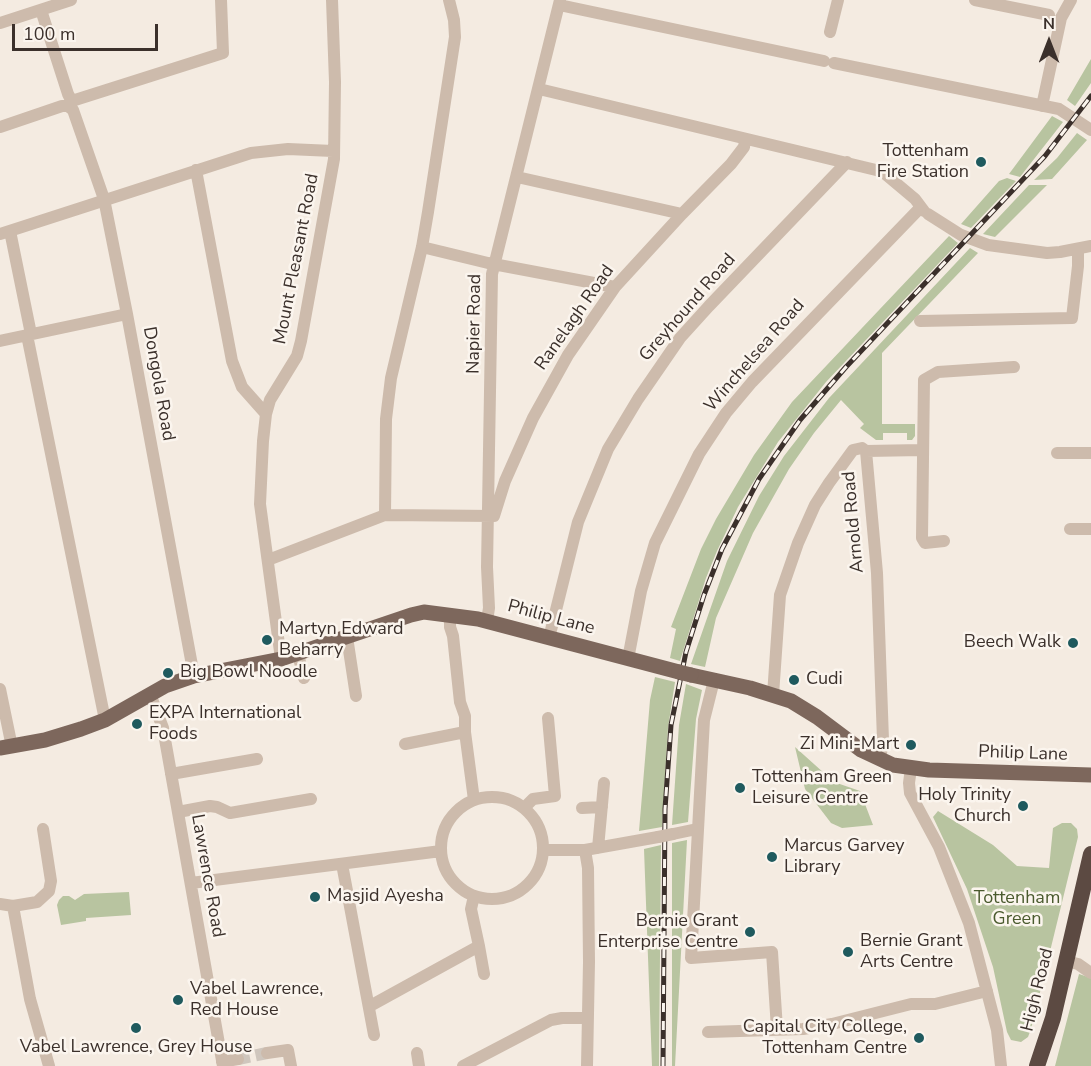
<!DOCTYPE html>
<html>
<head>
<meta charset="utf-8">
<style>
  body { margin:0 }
  #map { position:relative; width:1091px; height:1066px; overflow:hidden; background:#f4ebe1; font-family:"Nunito Sans",sans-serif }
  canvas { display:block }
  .north { position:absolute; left:1019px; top:12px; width:60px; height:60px; -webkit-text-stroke:4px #fbf5ee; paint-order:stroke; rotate:0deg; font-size:16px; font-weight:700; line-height:24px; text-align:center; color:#3b302b }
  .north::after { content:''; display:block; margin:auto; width:21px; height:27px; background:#3b302b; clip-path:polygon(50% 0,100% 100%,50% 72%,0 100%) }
  .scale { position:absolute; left:12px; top:24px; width:146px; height:27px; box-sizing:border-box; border:3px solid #3b302b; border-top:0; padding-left:8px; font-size:18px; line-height:21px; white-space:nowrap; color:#3b302b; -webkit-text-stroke:4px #fbf5ee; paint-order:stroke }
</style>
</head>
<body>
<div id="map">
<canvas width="1091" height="1066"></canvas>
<div class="north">N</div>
<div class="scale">100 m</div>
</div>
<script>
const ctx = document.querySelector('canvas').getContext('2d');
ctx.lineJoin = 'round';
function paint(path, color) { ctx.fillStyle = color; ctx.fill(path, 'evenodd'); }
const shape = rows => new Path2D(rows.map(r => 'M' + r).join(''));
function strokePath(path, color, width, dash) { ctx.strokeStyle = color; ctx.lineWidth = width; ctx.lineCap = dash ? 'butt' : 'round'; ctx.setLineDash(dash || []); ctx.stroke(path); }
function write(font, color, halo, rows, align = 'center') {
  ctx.font = font + ' "Nunito Sans",sans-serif'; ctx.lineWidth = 5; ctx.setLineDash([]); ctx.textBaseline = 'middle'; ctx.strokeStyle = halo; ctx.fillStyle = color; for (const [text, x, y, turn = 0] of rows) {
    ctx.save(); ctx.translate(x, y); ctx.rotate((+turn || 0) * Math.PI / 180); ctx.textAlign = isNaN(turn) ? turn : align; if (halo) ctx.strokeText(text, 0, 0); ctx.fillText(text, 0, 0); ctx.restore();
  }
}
const green = shape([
  [1091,59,1091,83,1075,106,1067,100],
  [1052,116,1063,122,1020,177,1009,174],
  [1077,133,1087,140,1052,179,1034,180,1057,158],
  [1007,178,1016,181,971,228,961,224,999,181],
  [1029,185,1047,185,995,237,983,234],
  [949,236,958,243,826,382,778,442,738,507,717,551,706,578,680,661,670,658,676,629,671,627,701,549,716,519,754,455,792,402],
  [970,248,978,253,882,353,882,424,915,424,915,436,912,440,907,440,907,433,883,433,883,440,876,440,860,428,864,424,841,400,814,433,789,469,753,533,716,618,705,667,691,664,727,561,759,496,784,456,829,398],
  [655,677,675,682,668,728,662,827,639,831,650,700],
  [686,684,702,690,696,719,688,822,672,825,679,725],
  [795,747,834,782,860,791,873,825,842,828,831,823,805,789],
  [938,811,993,845,1017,866,1049,868,1053,828,1062,823,1071,823,1077,829,1078,837,1031,1029,1028,1037,1021,1042,1011,1040,1007,1032,993,967,967,889,933,817],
  [687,840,675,1066,672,1066,672,843],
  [661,845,659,1066,652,1066,644,849],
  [129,892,131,915,86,918,86,921,61,925,57,905,59,900,63,896,69,896,75,900,84,894],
  [1079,974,1091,978,1091,1066,1055,1066]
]);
const minorTunnel = shape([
  [238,1059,267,1053]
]);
const minor = shape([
  [975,0,1049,15],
  [559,5,824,61],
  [41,10,68,94,70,98,75,100,223,53,221,0],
  [0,23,71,0],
  [830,32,838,0],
  [834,63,1059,109,1091,130],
  [539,89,876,170,884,173,915,199,924,211],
  [1042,106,1061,18,1071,0],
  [0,127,62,106,68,106,73,110,104,199,127,314,194,676],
  [196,170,232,361,242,387,266,414],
  [517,177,682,214],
  [928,214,961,235,988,245,1047,253,1060,252,1091,246],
  [10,231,31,334],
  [0,234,251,153,288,149,333,151],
  [422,247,488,263,615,287],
  [920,321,1072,318,1078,266,1078,250],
  [27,335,105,720],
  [0,341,127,314],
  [866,451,877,573,883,740,880,760],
  [1057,453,1091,453],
  [385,515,386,419,391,378,422,247,428,212,455,37,454,20,449,0],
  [1070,529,1091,529],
  [944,541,925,543,922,538,924,380,938,372,1014,367],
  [268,560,385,515,494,516,505,481,533,418,568,355,615,287,682,214,731,164,744,147,745,139],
  [450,614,450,627,453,636,460,702,465,716,465,732,474,800],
  [487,621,489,608,487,567,492,274,560,0],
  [347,637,356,696],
  [549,638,578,522,608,449,638,399,680,338,709,306,847,162],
  [298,654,304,678],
  [281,659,260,504,263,441,266,414,270,400,297,356,301,341,334,159,335,82,332,0],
  [628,659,641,591,655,543,699,454,726,413,752,382,921,207],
  [714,680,704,720,691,958,772,952,777,1029],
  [0,689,12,747],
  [150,694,163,728,223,1066],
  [773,695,780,595,798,543,815,505,829,483,853,450,862,448,866,451,922,450],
  [405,744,465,732],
  [911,768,909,783,910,793,939,847,969,923,997,1030,1001,1066],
  [171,774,257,759],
  '441 848a51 51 0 1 1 102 0a51 51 0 1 1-102 0Z',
  [524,808,533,799,555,796,548,718],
  [582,808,602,807],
  [178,812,210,806,217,807,230,813,311,799],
  [673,834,697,829],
  [598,848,604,783],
  [543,850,585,850,658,837],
  [585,850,588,868,589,962,587,1066],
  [342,864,374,1035],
  [191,883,441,851],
  [0,904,13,906,37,902,49,891,51,881,43,829],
  [13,906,30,999,49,1066],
  [479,946,484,974],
  [1066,961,1078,964,1091,973],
  [370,1006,479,946,471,909,474,896],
  [708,1032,803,1029,832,1024,911,1004,935,1004,987,991],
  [267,1053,288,1050,291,1066],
  [417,1053,419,1066],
  [222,1062,238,1059],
  [463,1066,551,1020,562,1018,588,1018]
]);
const major = shape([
  [691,675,750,688,791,701,817,717,861,750,893,765,929,770,1091,775],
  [0,748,45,740,81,729,105,720,165,686,194,676,281,659,411,615,424,612,478,619,679,672]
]);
const highway = shape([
  [1037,1066,1053,1018,1091,854]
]);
const rail = shape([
  [663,1066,665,809,671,725,686,652,704,595,722,549,759,479,800,420,846,367,1045,156,1091,96]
]);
const minorBridge = shape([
  [658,837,673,834]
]);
const majorBridge = shape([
  [679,672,691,675]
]);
const markers = [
  [981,162,6,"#1f5a5e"],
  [267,640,6,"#1f5a5e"],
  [1073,643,6,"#1f5a5e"],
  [168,673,6,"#1f5a5e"],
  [794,680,6,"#1f5a5e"],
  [137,724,6,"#1f5a5e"],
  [911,745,6,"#1f5a5e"],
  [740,788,6,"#1f5a5e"],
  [1023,806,6,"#1f5a5e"],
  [772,857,6,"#1f5a5e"],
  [315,897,6,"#1f5a5e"],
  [750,932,6,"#1f5a5e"],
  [848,952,6,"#1f5a5e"],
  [178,1000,6,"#1f5a5e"],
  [136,1028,6,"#1f5a5e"],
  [919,1038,6,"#1f5a5e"]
];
const poiNames = [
  ["Tottenham",969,152,"right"],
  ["Fire Station",969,173,"right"],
  ["Martyn Edward",279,630],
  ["Beharry",279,651],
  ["Beech Walk",1061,643,"right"],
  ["Big Bowl Noodle",180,673],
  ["Cudi",806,680],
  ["EXPA International",149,714],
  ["Foods",149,735],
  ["Zi Mini-Mart",899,745,"right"],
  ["Tottenham Green",752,778],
  ["Leisure Centre",752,799],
  ["Holy Trinity",1011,796,"right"],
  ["Church",1011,817,"right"],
  ["Marcus Garvey",784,847],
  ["Library",784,868],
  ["Masjid Ayesha",327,897],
  ["Bernie Grant",738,922,"right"],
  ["Enterprise Centre",738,943,"right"],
  ["Bernie Grant",860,942],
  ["Arts Centre",860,963],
  ["Vabel Lawrence,",190,990],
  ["Red House",190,1011],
  ["Capital City College,",907,1028,"right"],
  ["Tottenham Centre",907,1049,"right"],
  ["Vabel Lawrence, Grey House",136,1048,"center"]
];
const streetNames = [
  ["Mount Pleasant Road",297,259,-79],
  ["Greyhound Road",688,308,-49],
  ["Ranelagh Road",575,318,-55],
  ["Napier Road",475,324,-89],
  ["Winchelsea Road",755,356,-49],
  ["Dongola Road",158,384,80],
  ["Arnold Road",854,522,-95],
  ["Philip Lane",551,618,15],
  ["Philip Lane",1023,754,2],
  ["Lawrence Road",207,876,80],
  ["High Road",1038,990,-76]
];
const parkNames = [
  ["Tottenham",1017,899],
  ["Green",1017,920]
];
paint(green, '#b8c4a0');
strokePath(minorTunnel, '#cfc6bd', 12, [12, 6]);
strokePath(minor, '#cdbbac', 12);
strokePath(major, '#7d675c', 15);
strokePath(highway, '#5c4a42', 16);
strokePath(rail, '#3b302b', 5);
strokePath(rail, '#fbf5ee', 3, [9]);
strokePath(minorBridge, '#cdbbac', 12);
strokePath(majorBridge, '#7d675c', 15);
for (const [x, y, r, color] of markers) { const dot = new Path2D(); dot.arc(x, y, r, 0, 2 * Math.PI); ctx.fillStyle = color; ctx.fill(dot); strokePath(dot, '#fbf5ee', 2); }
write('18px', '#3b302b', '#fbf5ee', poiNames, 'left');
write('18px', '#3b302b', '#fbf5ee', streetNames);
write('18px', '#4a5a2e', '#fbf5ee', parkNames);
</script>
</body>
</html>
